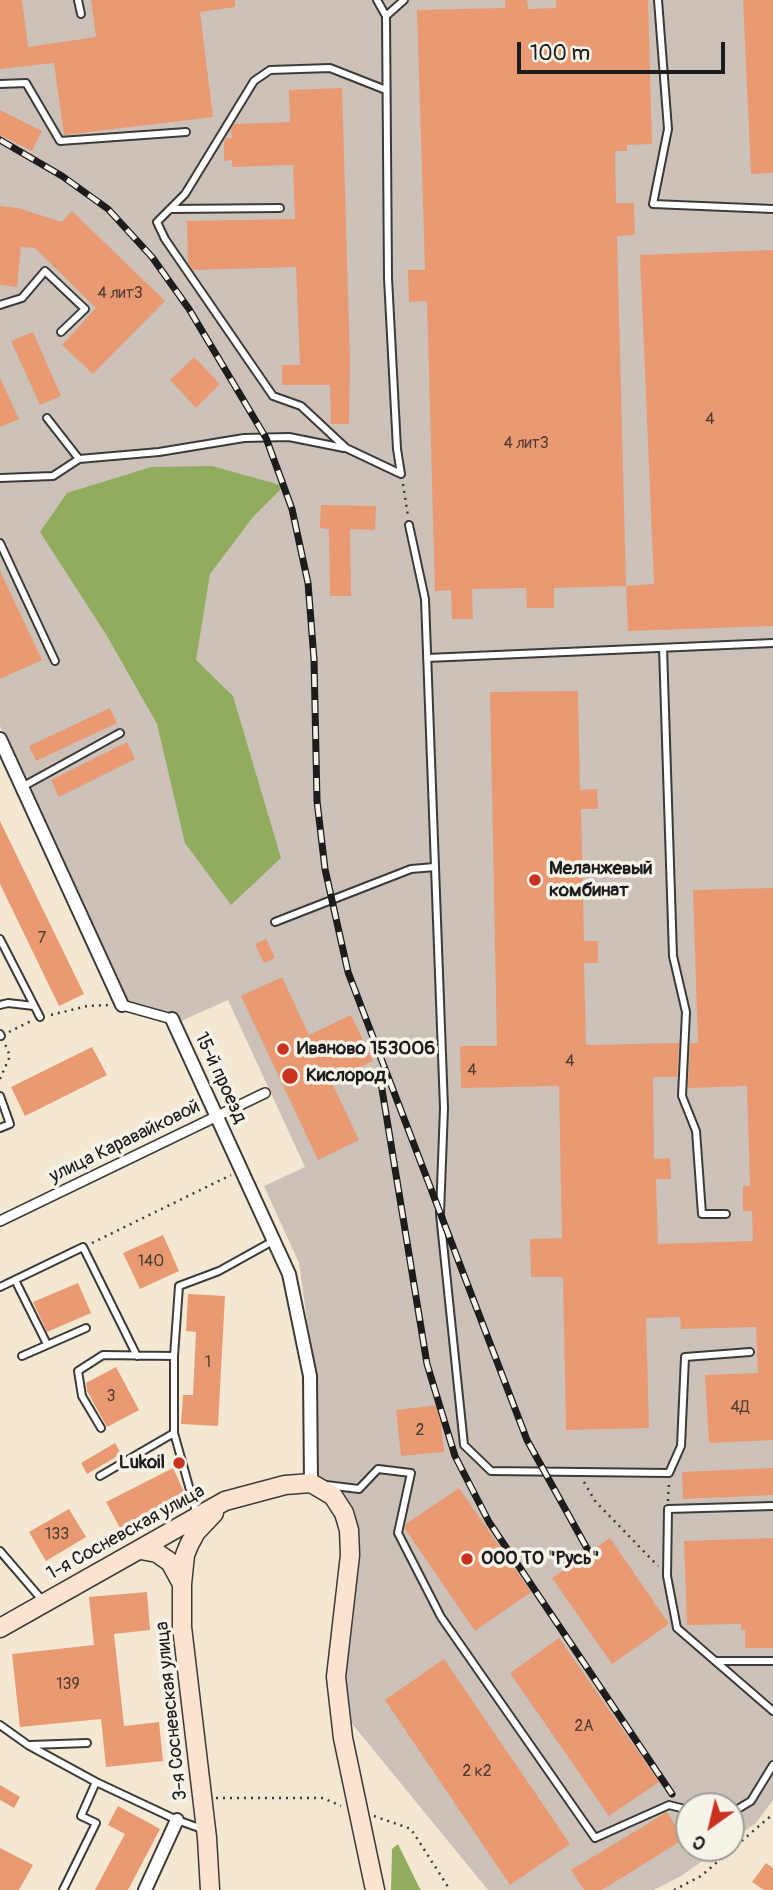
<!DOCTYPE html>
<html>
<head>
<meta charset="utf-8">
<style>
  body { margin:0 }
  #map { position:relative; width:773px; height:1890px; overflow:hidden; background:#f4e8d3; font-family:Pangolin,sans-serif }
  canvas { display:block }
  .north { position:absolute; left:675px; top:1792px; width:70px; height:70px; box-sizing:border-box; background:#f7f3e8; border:2px solid #9f9d96; border-radius:50%; rotate:214deg; font-size:19px; font-weight:700; line-height:28px; text-align:center; color:#1c1c1c }
  .north::after { content:''; display:block; margin:auto; width:24px; height:32px; background:#c8321e; clip-path:polygon(50% 0,100% 100%,50% 72%,0 100%) }
  .scale { position:absolute; left:517px; top:42px; width:208px; height:32px; box-sizing:border-box; border:4px solid #1c1c1c; border-top:0; padding-left:9px; font-size:21px; line-height:24px; white-space:nowrap; color:#1c1c1c; -webkit-text-stroke:5px #f7f3e8; paint-order:stroke }
</style>
</head>
<body>
<div id="map">
<canvas width="773" height="1890"></canvas>
<div class="north">С</div>
<div class="scale">100 m</div>
</div>
<script>
const ctx = document.querySelector('canvas').getContext('2d');
ctx.lineJoin = 'round';
function paint(path, color) { ctx.fillStyle = color; ctx.fill(path, 'evenodd'); }
const shape = rows => new Path2D(rows.map(r => 'M' + r).join(''));
function strokePath(path, color, width, dash) { ctx.strokeStyle = color; ctx.lineWidth = width; ctx.lineCap = dash ? 'butt' : 'round'; ctx.setLineDash(dash || []); ctx.stroke(path); }
function write(font, color, halo, rows, align = 'center') {
  ctx.font = font + ' Pangolin,sans-serif'; ctx.lineWidth = 7; ctx.setLineDash([]); ctx.textBaseline = 'middle'; ctx.strokeStyle = halo; ctx.fillStyle = color; for (const [text, x, y, turn = 0] of rows) {
    ctx.save(); ctx.translate(x, y); ctx.rotate((+turn || 0) * Math.PI / 180); ctx.textAlign = isNaN(turn) ? turn : align; if (halo) ctx.strokeText(text, 0, 0); ctx.fillText(text, 0, 0); ctx.restore();
  }
}
const industrial = shape([
  [0,0,773,0,773,1800,756,1823,731,1841,731,1806,689,1806,689,1848,721,1848,681,1876,654,1890,488,1890,349,1720,344,1677,351,1531,314,1480,315,1377,299,1263,264,1186,305,1167,228,1000,179,1022,175,1014,126,1000,0,726]
]);
const forest = shape([
  [212,466,284,486,253,517,210,574,196,660,233,696,281,858,231,905,185,843,157,724,107,636,40,532,67,493,151,467],
  [398,1844,419,1887,421,1890,391,1890,392,1849]
]);
const building = shape([
  [0,0,22,0,28,47,96,37,91,0,235,0,235,7,200,12,213,117,64,135,54,63,0,69],
  [505,0,527,0,528,9,556,8,556,0,648,0,652,144,627,145,627,151,615,151,616,203,634,203,635,235,617,236,626,586,554,588,554,608,527,608,526,588,472,589,473,619,452,619,451,590,435,591,427,301,409,302,408,270,425,270,417,10,505,8],
  [743,0,773,0,773,173,751,174],
  [342,88,350,360,349,424,331,424,330,385,282,385,282,365,300,365,296,267,193,270,188,263,187,221,295,219,293,165,232,167,232,160,224,161,224,142,226,138,232,138,231,129,234,124,290,122,289,90],
  [0,110,42,131,32,151,0,135],
  [0,206,18,208,62,222,72,211,165,301,93,374,62,345,96,308,35,248,21,247,17,287,0,285],
  [773,250,773,626,628,631,626,586,654,584,640,255],
  [33,332,61,396,40,405,11,341],
  [194,357,220,384,196,408,170,380],
  [0,378,19,419,0,427],
  [321,505,376,506,375,530,350,529,351,596,330,596,329,529,320,528],
  [0,571,42,660,0,679],
  [578,691,580,790,597,789,598,809,581,809,584,941,598,941,598,963,584,963,586,1045,679,1043,677,1077,653,1077,654,1159,670,1158,671,1179,656,1179,658,1244,753,1241,752,1211,743,1211,743,1186,750,1186,747,1086,688,1088,690,1043,698,1043,693,890,773,888,773,1440,709,1443,705,1375,758,1373,756,1327,681,1329,680,1317,646,1318,649,1428,566,1430,563,1277,531,1277,530,1239,562,1238,559,1086,461,1088,460,1046,497,1046,490,692],
  [110,708,117,723,36,761,29,746],
  [127,742,135,759,59,797,51,780],
  [0,821,84,994,59,1006,0,884],
  [266,939,275,958,264,963,255,944],
  [282,977,309,1035,351,1015,373,1061,331,1081,359,1140,318,1160,241,996],
  [92,1047,107,1075,25,1116,11,1087],
  [163,1235,179,1271,140,1289,123,1253],
  [78,1283,91,1313,47,1332,33,1302],
  [188,1294,225,1296,218,1426,181,1424,183,1395,193,1395,196,1332,186,1331],
  [116,1367,139,1410,107,1427,87,1391,86,1383],
  [439,1405,444,1452,401,1456,396,1410],
  [115,1443,121,1454,87,1474,81,1463],
  [173,1468,185,1494,120,1528,106,1502],
  [773,1468,773,1495,683,1499,682,1472],
  [459,1488,531,1592,475,1631,405,1529,406,1524],
  [69,1509,86,1537,46,1561,29,1532],
  [610,1538,669,1624,612,1664,552,1578],
  [773,1538,773,1648,745,1648,745,1630,741,1630,741,1624,687,1625,684,1541],
  [147,1592,150,1630,114,1634,124,1726,159,1722,163,1761,106,1767,101,1719,20,1727,12,1654,94,1645,89,1597],
  [559,1638,659,1782,609,1816,510,1673],
  [444,1659,570,1844,510,1885,385,1700],
  [0,1785,20,1797,14,1808,0,1800],
  [118,1806,160,1829,128,1890,95,1890,125,1834,108,1825],
  [667,1812,684,1839,602,1890,584,1890,571,1870],
  [0,1848,33,1865,19,1890,0,1890],
  [766,1863,773,1868,773,1890,764,1890,752,1882]
]);
const path = shape([
  [403,484,408,516],
  [51,1015,87,1006,109,1005],
  [9,1032,31,1021],
  [0,1079,10,1056,5,1044],
  [92,1243,231,1175],
  [584,1482,595,1501,658,1566],
  [668,1501,669,1483],
  [216,1798,323,1798,341,1806],
  [374,1816,411,1829,450,1890],
  [674,1890,701,1876,773,1814]
]);
const service = shape([
  [78,0,81,14],
  [377,0,386,16,388,278,397,449,401,474],
  [658,0,668,129,653,204,773,209],
  [386,16,404,0],
  [0,84,26,83,60,141,186,132],
  [386,90,330,68,270,70,254,81,185,194,157,222,165,239,273,396,301,406,346,448,401,474],
  [170,209,280,208],
  [0,305,22,298,45,271,85,309,61,332],
  [47,418,79,459,159,452,244,438,289,437,344,448],
  [0,478,53,476,79,459],
  [409,525,425,599,444,1108,440,1214,464,1445,491,1471,669,1473,681,1446,685,1357,750,1352],
  [0,543,55,661],
  [663,648,673,956,686,1012,682,1096,696,1131,702,1214,726,1214],
  [427,658,773,643],
  [22,787,120,733],
  [275,922,411,869,435,867],
  [0,939,40,1017],
  [0,1005,8,1003,34,1006],
  [0,1034,1,1036],
  [0,1096,10,1124,0,1128],
  [15,1280,47,1344],
  [0,1287,83,1247,137,1356],
  [22,1356,86,1328],
  [101,1428,82,1396,78,1371,103,1355,174,1356],
  [100,1476,174,1433],
  [326,1485,359,1489,378,1469,411,1473,398,1533,441,1617,595,1838,669,1805,689,1810],
  [773,1506,668,1509,667,1576,677,1628,773,1711],
  [197,1515,174,1433,174,1356,179,1286,219,1271,273,1241],
  [0,1551,43,1601],
  [716,1661,773,1661],
  [0,1725,28,1745,96,1782],
  [30,1745,87,1743],
  [731,1813,751,1801,773,1765],
  [63,1890,96,1823,81,1816,96,1782,177,1820,205,1830]
]);
const pedestrian = shape([
  [122,1005,172,1019],
  [0,1221,265,1093]
]);
const minor = shape([
  [0,739,122,1005],
  [172,1019,289,1274,310,1376,311,1483],
  [145,1890,177,1820]
]);
const secondary = shape([
  [141,1550,157,1553,170,1562,182,1584,182,1627,207,1838,210,1890],
  [182,1584,185,1555,189,1545,196,1532,214,1513],
  [0,1628,225,1501,285,1485,311,1483,333,1496,344,1513,349,1530,350,1555,336,1677,343,1738,375,1890]
]);
const rail = shape([
  [0,140,62,176,108,209,152,257,189,309,266,438,292,509,308,583,314,659,317,801,325,869,348,972,527,1440,589,1552],
  [380,1077,427,1364,455,1456,489,1522,672,1794]
]);
const markers = [
  [535,880,7,"#c8321e"],
  [283,1049,7,"#c8321e"],
  [290,1076,9,"#c8321e"],
  [179,1463,7,"#c8321e"],
  [467,1559,7,"#c8321e"]
];
const numberNames = [
  ["4 лит3",120,294],
  ["4",710,420],
  ["4 лит3",526,444],
  ["7",42,939],
  ["4",570,1062],
  ["4",472,1071],
  ["140",151,1262],
  ["1",208,1363],
  ["3",111,1397],
  ["4Д",740,1408],
  ["2",420,1431],
  ["133",57,1535],
  ["139",68,1685],
  ["2А",584,1727],
  ["2 к2",477,1772]
];
const poiNames = [
  ["Меланжевый",549,869],
  ["комбинат",549,891],
  ["Иваново 153006",297,1049],
  ["Кислород",306,1076],
  ["Lukoil",165,1463,"right"],
  ["ООО ТО \"Русь\"",481,1559]
];
const streetNames = [
  ["15-й проезд",220,1078,65],
  ["улица Каравайковой",125,1142,-26],
  ["1-я Сосневская улица",126,1533,-29],
  ["3-я Сосневская улица",172,1711,-96]
];
paint(industrial, '#ccc2b9');
paint(forest, '#92ac5f');
paint(building, '#e99a72');
strokePath(service, '#3c3b37', 10);
strokePath(pedestrian, '#3c3b37', 12);
strokePath(minor, '#3c3b37', 16);
strokePath(secondary, '#3c3b37', 21);
strokePath(path, '#3c3b37', 2.5, [2, 5]);
strokePath(service, '#fff', 6);
strokePath(pedestrian, '#fff', 9);
strokePath(minor, '#fff', 12);
strokePath(secondary, '#fde4d1', 18);
strokePath(rail, '#1c1c1c', 7);
strokePath(rail, '#f7f3e8', 4.5, [13]);
for (const [x, y, r, color] of markers) { const dot = new Path2D(); dot.arc(x, y, r, 0, 2 * Math.PI); ctx.fillStyle = color; ctx.fill(dot); strokePath(dot, '#f7f3e8', 2.5); }
write('16px', '#4f3c32', null, numberNames);
write('bold 19px', '#1c1c1c', '#f7f3e8', poiNames, 'left');
write('19px', '#1c1c1c', '#f7f3e8', streetNames);
</script>
</body>
</html>
